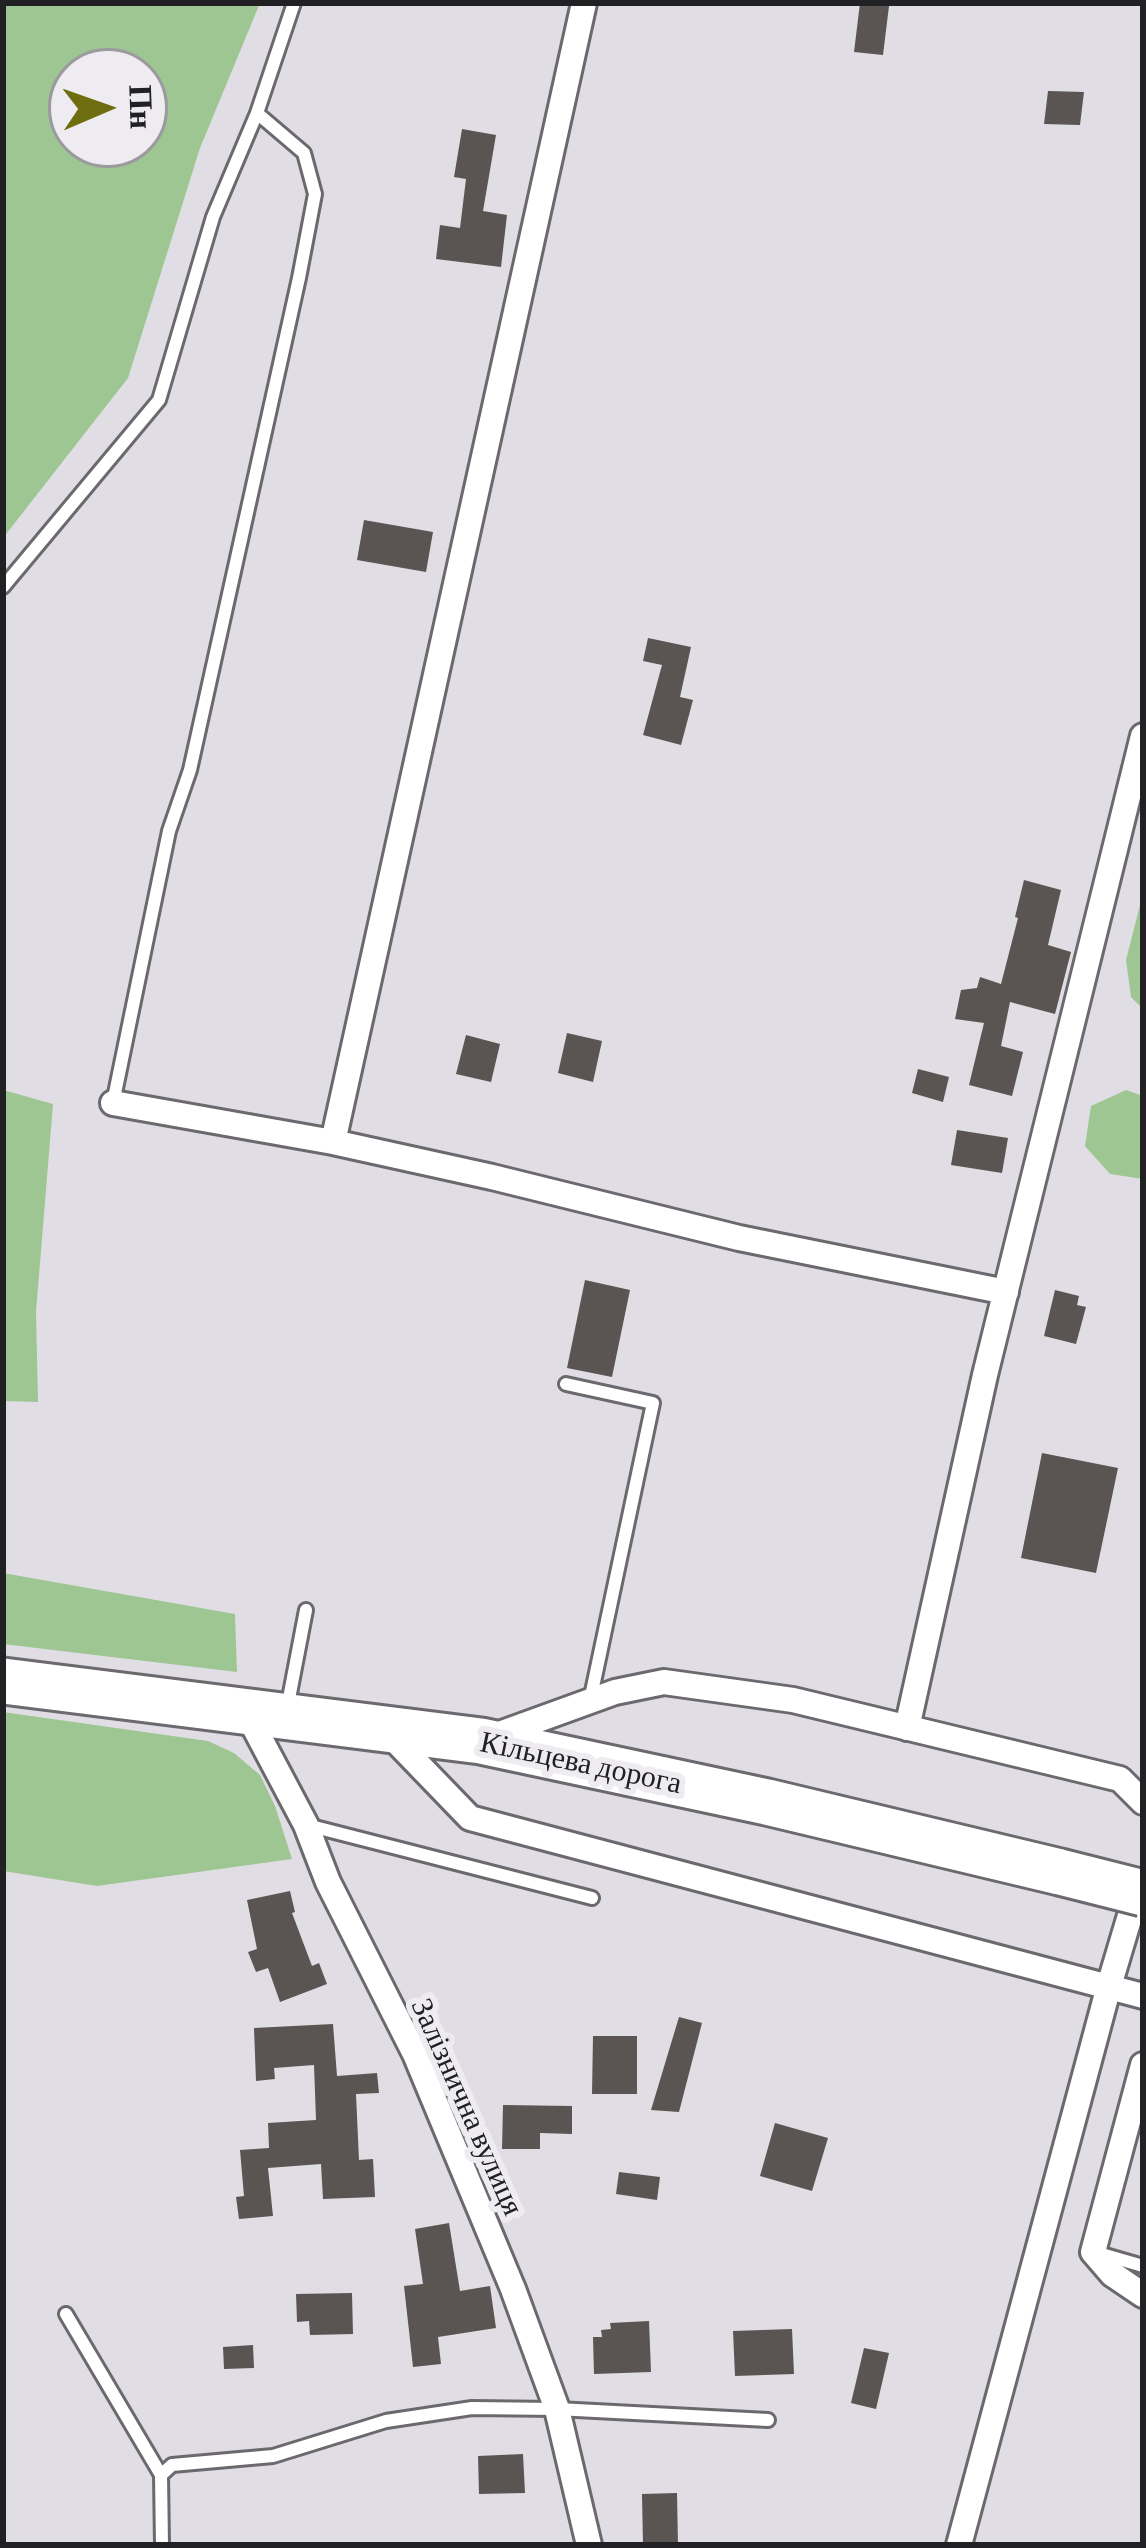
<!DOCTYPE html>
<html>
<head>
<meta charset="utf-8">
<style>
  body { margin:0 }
  #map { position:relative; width:1146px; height:2548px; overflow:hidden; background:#e0dee4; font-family:"Crimson Pro",serif }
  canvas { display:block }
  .frame { position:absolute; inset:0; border:6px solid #212022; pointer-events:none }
  .north { position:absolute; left:48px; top:48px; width:120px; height:120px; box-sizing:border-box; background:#eeecf1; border:3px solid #9c9a9e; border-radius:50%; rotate:88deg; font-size:33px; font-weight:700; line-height:48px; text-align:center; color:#212022 }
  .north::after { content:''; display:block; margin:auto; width:42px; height:54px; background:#6e6e11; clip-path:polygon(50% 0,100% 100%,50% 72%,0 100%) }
</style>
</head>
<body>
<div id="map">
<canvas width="1146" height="2548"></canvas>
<div class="frame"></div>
<div class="north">Пн</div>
</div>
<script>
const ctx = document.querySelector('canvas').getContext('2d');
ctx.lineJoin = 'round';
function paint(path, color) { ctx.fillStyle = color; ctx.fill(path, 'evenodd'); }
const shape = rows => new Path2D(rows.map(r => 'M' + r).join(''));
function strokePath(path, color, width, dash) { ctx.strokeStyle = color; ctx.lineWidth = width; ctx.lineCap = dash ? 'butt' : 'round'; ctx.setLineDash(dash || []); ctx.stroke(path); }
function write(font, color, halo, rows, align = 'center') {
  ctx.font = font + ' "Crimson Pro",serif'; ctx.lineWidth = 12; ctx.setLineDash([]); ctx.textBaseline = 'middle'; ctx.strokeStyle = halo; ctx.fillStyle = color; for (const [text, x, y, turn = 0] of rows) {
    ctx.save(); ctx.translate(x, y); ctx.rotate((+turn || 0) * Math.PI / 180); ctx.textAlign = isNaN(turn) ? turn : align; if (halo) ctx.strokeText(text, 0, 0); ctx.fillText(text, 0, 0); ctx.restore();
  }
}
const green = shape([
  [3,3,260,3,200,148,128,378,3,538],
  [72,72,144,72,144,144,72,144],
  [1141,901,1143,901,1143,1009,1131,997,1126,960],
  [3,1090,53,1104,36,1312,38,1402,3,1401],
  [1126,1090,1143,1096,1143,1179,1110,1174,1085,1146,1091,1106],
  [3,1573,235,1614,237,1672,3,1644],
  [3,1712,208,1741,234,1753,260,1775,275,1806,292,1859,97,1886,3,1871]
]);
const building = shape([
  [860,3,889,6,883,55,854,52],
  [1048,91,1084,92,1080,125,1044,124],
  [462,129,496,135,483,211,507,215,501,267,436,259,440,225,460,228,466,179,454,177],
  [364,520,433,532,426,572,357,560],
  [648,638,691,647,680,697,693,700,681,745,643,735,662,665,643,661],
  [1024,880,1061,890,1048,945,1071,952,1055,1014,1010,1002,1001,1046,1023,1052,1012,1096,969,1085,984,1023,955,1019,961,990,977,988,980,977,1001,984,1018,918,1015,917],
  [567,1033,602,1041,593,1082,558,1073],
  [466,1035,500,1044,491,1082,456,1074],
  [918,1069,949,1077,943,1102,912,1093],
  [957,1130,1008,1138,1002,1173,951,1165],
  [585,1280,630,1290,612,1377,567,1368],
  [1055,1290,1079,1296,1077,1305,1086,1307,1076,1344,1044,1336],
  [1042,1453,1118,1468,1096,1573,1021,1558],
  [290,1891,295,1912,292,1913,312,1966,319,1963,327,1984,280,2002,268,1968,256,1972,248,1952,257,1949,247,1900],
  [679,2017,702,2023,679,2112,651,2110],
  [333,2024,337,2076,377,2073,379,2093,356,2094,359,2160,373,2159,375,2197,323,2199,321,2164,268,2168,273,2216,239,2219,236,2197,244,2196,240,2150,269,2148,268,2123,316,2120,314,2065,274,2068,275,2079,256,2081,254,2028],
  [593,2036,637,2036,637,2094,592,2094],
  [503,2105,572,2106,572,2134,540,2133,540,2149,502,2149],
  [775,2123,828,2138,812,2191,760,2176],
  [619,2172,660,2177,657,2200,616,2194],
  [449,2223,460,2291,490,2286,496,2328,438,2337,441,2364,413,2367,404,2286,423,2284,415,2229],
  [352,2293,353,2334,310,2335,309,2321,297,2322,296,2294],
  [649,2321,651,2372,594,2374,593,2337,602,2337,601,2330,611,2329,610,2323],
  [792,2329,794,2374,735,2376,733,2331],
  [253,2345,254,2368,224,2369,223,2347],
  [864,2348,889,2353,876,2409,851,2403],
  [523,2454,525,2493,479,2494,478,2456],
  [677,2493,678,2545,643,2545,642,2494]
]);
const lane = shape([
  [3,587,159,400,213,217,257,113,294,3],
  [113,1103,169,831,190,770,299,278,315,194,304,153,257,113],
  [566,1384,653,1403,590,1701],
  [287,1709,306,1610],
  [307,1825,592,1898],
  [1098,2253,1143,2266],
  [66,2314,161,2475],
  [162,2545,161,2475,172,2465,273,2456,386,2421,472,2408,557,2409,768,2420]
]);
const street = shape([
  [113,1103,333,1142,492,1177,739,1238,1006,1292],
  [333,1142,584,3],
  [245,1710,306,1825,328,1882,415,2054,513,2289,557,2409,589,2545],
  [907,1728,985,1375,1143,736],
  [388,1733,470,1818,1143,1996],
  [491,1737,615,1692,664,1682,793,1700,1120,1779,1143,1802],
  [1143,2065,1093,2252,1112,2274,1143,2295],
  [959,2545,1109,1986,1140,1882]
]);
const highway = shape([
  [3,1681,481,1741,767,1802,1060,1872]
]);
const highwayBridge = shape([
  [1060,1872,1143,1893]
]);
const streetNames = [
  ["Кільцева дорога",581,1763,12],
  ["Залізнична вулиця",467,2107,66]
];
paint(green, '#9ec692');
paint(building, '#5a5453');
strokePath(lane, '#6b696e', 18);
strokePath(street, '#6b696e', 30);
strokePath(highway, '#6b696e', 51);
strokePath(lane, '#fff', 12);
strokePath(street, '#fff', 24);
strokePath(highway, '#fff', 45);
strokePath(highwayBridge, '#6b696e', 51, []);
strokePath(highwayBridge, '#fff', 45);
write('30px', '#212022', '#eeecf1', streetNames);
</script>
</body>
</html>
